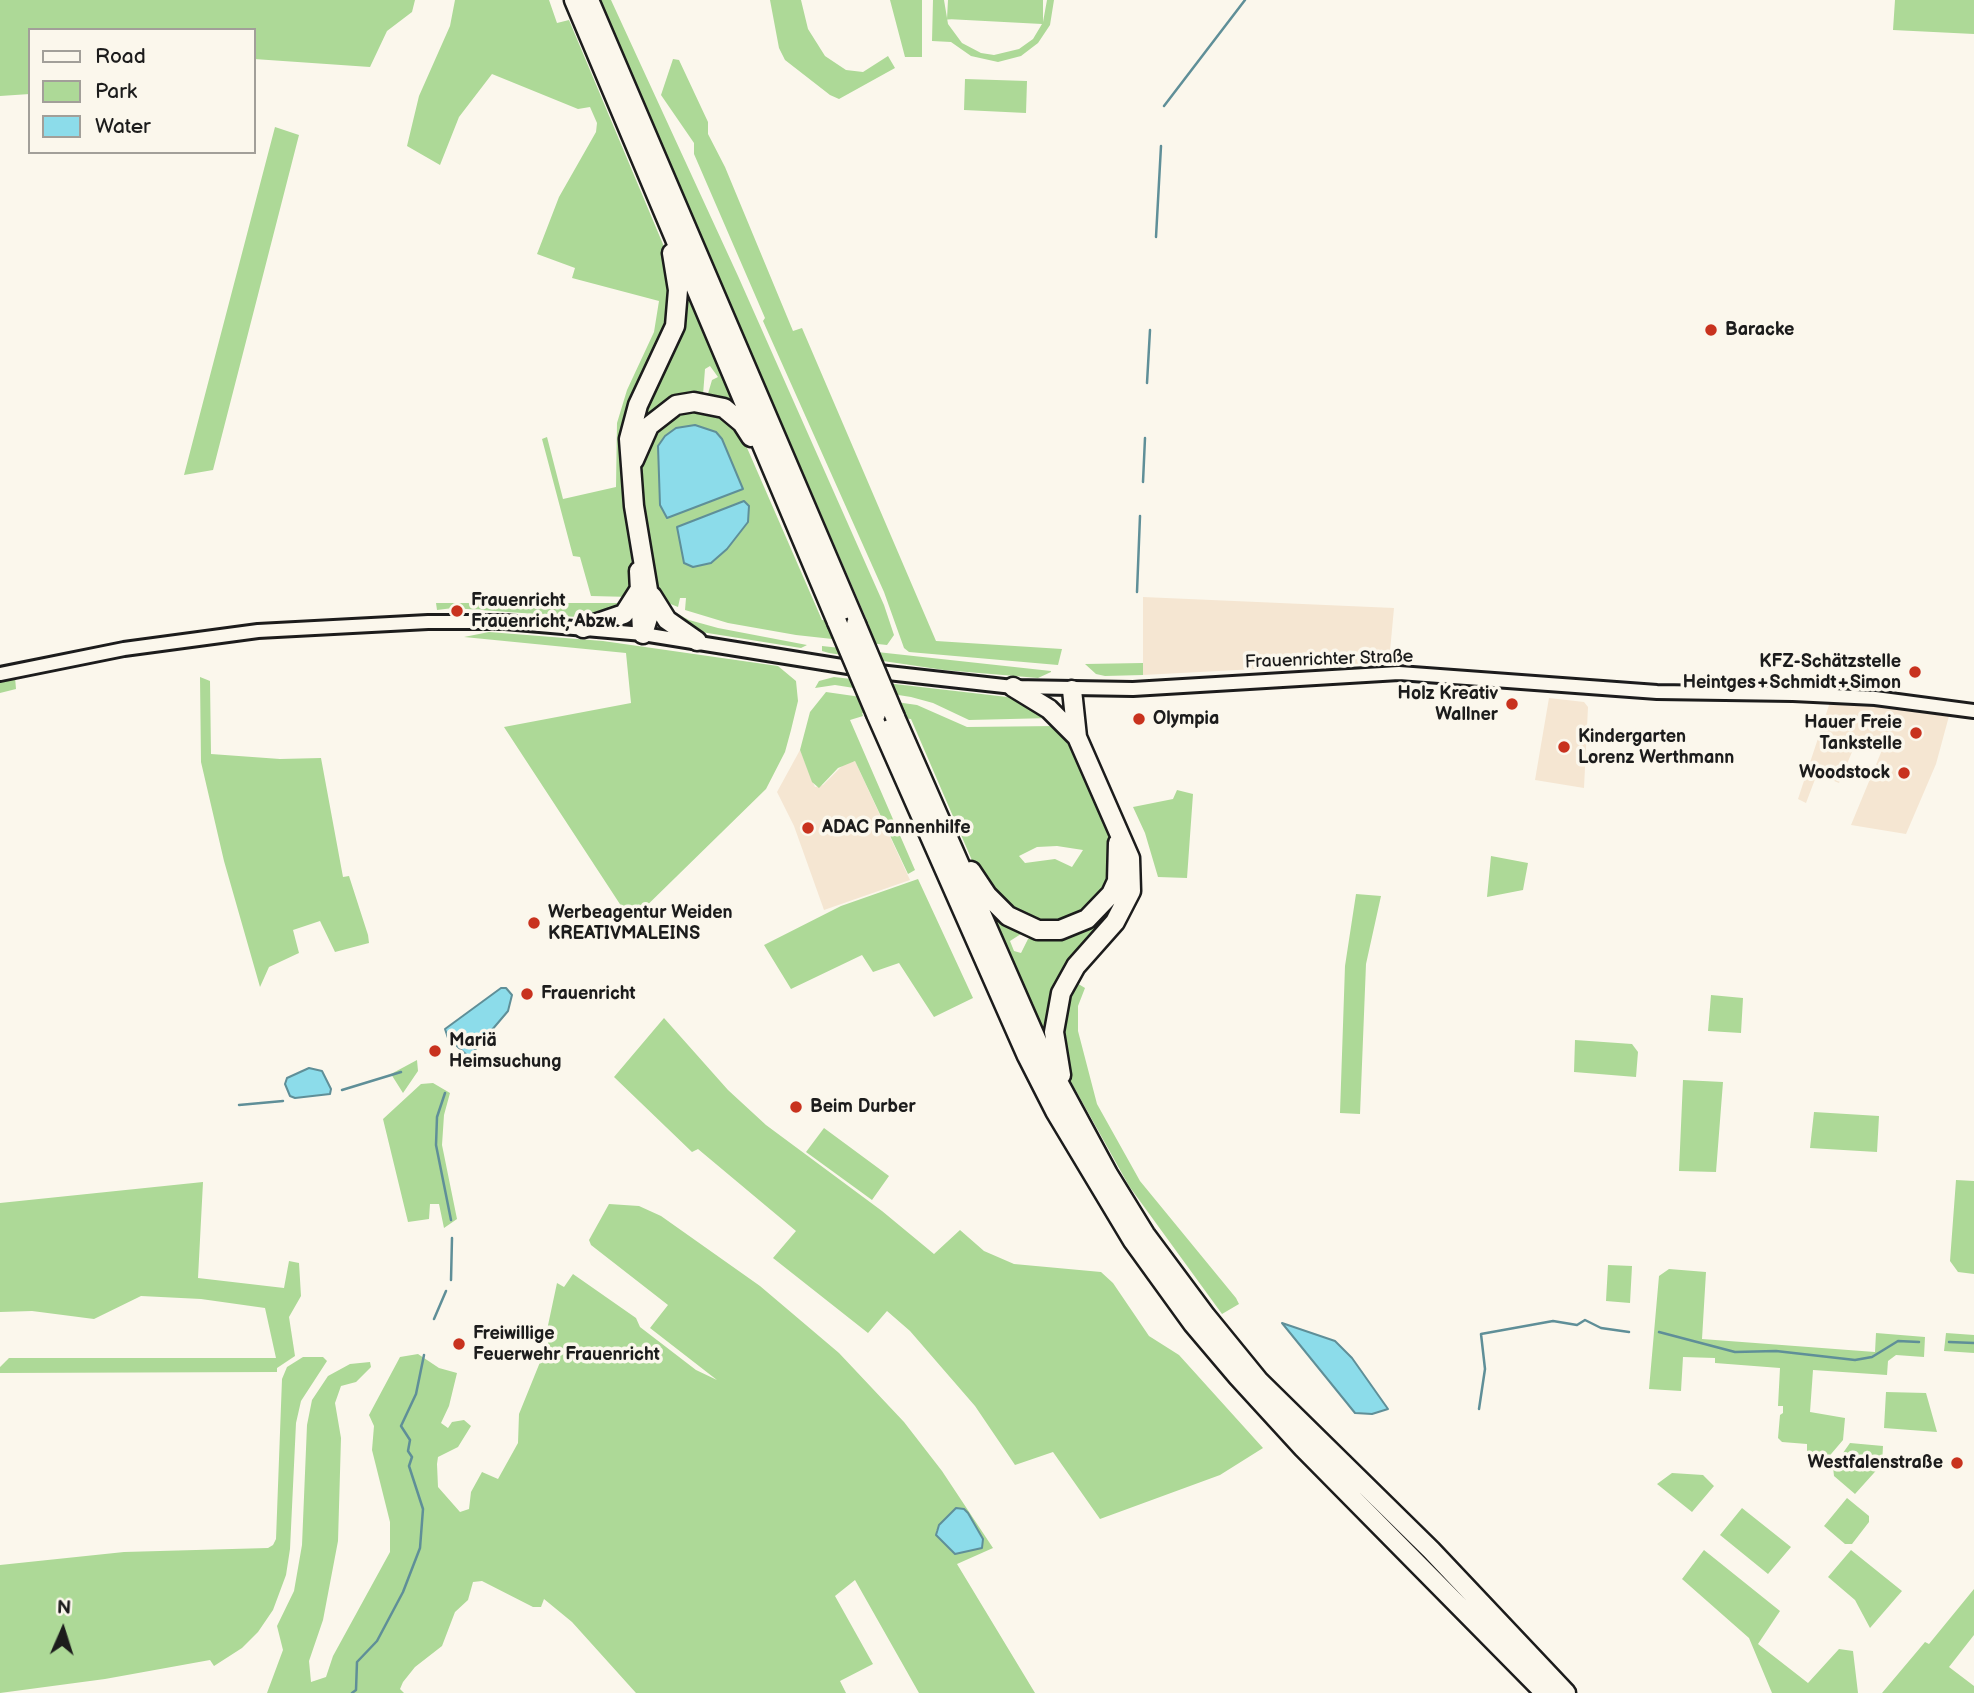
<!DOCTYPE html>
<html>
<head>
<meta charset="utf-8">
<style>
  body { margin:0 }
  #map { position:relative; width:1974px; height:1693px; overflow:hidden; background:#fbf7ec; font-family:"Balsamiq Sans",sans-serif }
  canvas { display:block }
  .legend { position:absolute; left:28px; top:28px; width:228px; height:126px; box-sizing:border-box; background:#fbf7ec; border:2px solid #a29f99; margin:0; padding:9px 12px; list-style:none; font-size:21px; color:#1c1c1c }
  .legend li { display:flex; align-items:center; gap:14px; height:35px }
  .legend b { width:35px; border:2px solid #a29f99 }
  .north { position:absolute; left:28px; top:1595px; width:70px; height:70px; -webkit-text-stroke:5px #fbf7ec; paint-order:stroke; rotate:3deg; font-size:19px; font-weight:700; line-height:28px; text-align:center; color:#1c1c1c }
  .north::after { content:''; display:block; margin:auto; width:24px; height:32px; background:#1c1c1c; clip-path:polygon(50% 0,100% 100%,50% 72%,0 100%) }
</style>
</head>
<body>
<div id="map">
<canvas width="1974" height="1693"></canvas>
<ul class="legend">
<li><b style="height:9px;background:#fbf7ec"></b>Road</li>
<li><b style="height:19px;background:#add997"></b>Park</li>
<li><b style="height:19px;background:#8cdcea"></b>Water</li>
</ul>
<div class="north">N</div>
</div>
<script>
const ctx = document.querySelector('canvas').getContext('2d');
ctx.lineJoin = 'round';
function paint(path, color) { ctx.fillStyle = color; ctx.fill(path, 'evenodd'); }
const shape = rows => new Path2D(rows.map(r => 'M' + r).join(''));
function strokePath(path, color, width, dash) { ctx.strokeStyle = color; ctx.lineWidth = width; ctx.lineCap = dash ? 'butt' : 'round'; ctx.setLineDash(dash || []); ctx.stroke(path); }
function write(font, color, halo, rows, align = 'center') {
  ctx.font = font + ' "Balsamiq Sans",sans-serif'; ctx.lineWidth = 7; ctx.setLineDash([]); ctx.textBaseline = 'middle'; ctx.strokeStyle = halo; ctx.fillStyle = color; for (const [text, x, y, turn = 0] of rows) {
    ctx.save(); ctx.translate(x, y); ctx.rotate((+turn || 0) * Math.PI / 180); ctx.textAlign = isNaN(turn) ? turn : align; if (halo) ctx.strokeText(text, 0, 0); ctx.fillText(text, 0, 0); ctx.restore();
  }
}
const built = shape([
  [1143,597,1394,608,1389,662,1143,675],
  [1549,698,1584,702,1588,707,1584,788,1535,780],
  [1830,702,1903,708,1949,716,1936,764,1906,834,1851,825,1882,750,1857,740,1839,783,1817,774,1806,803,1798,799],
  [800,750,815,787,823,785,844,764,855,761,910,880,824,910,794,826,777,792]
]);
const green = shape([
  [0,0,415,0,412,12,387,31,370,67,254,59,254,30,30,30,30,94,0,96],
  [455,0,549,0,557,23,569,20,665,249,673,303,623,473,633,576,631,597,591,596,580,557,573,556,542,439,547,437,563,499,616,487,617,423,627,390,654,332,659,301,572,278,575,268,537,254,559,197,596,132,597,123,590,107,578,109,492,74,459,117,440,165,407,146,419,96,450,26],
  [599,0,611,0,738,276,884,605,894,635,887,645,796,635,728,623,685,610,686,598,680,598,678,607,658,599,649,561,639,476,640,455,643,444,673,413,699,410,723,418,741,434,822,620,869,625],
  [722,439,742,489,667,517],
  [770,0,801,0,808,29,825,56,846,70,863,72,888,56,895,68,839,99,830,95,785,60,779,48],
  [890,0,922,0,922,57,905,57],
  [933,0,944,0,948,24,962,43,981,53,994,55,1019,49,1033,39,1042,24,947,19,948,0,1043,0,1043,22,1047,0,1054,0,1050,25,1038,43,1021,56,998,62,971,56,951,42,932,41],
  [1895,0,1974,0,1974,34,1893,30],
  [673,59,679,60,708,122,708,134,725,167,793,331,802,328,936,641,1062,649,1058,665,909,652,904,648,884,592,763,321,765,318,694,154,694,143,661,95],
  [965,79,1027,81,1026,113,964,110],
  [275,127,299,135,213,470,184,475],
  [683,284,690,293,741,418,707,397,712,380,718,377,710,366,705,369,703,395,637,424],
  [436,603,628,603,590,618,453,608,437,610],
  [667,608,689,620,718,628,807,645,801,648,695,631],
  [489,632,603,641,778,666,796,681,798,701,791,730,785,752,766,789,631,921,504,727,631,703,626,653,464,637],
  [822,646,1051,671,1051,672,1038,678,944,670,829,653,822,651],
  [1143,663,1143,675,1105,676,1096,674,1085,664],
  [15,677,16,689,0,693,0,680],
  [200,677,210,681,211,754,280,759,321,758,343,877,349,876,368,935,369,943,335,952,320,921,293,930,299,953,269,967,260,987,224,861,201,762],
  [834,677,1016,698,1051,718,969,720,933,703,911,697,835,685,815,688,819,681],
  [826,692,917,705,967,727,1057,726,1078,761,1109,832,1112,868,1106,890,1073,920,1042,924,1008,909,977,872,911,719,862,713,863,716,850,720,915,870,908,874,855,761,838,768,819,788,812,782,800,750,810,712],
  [1057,846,1083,850,1072,867,1055,859,1025,863,1019,856,1037,847],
  [1177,790,1193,794,1187,878,1158,877,1145,833,1133,807,1173,799],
  [1491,856,1528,863,1523,890,1487,897],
  [918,879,973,998,934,1017,899,963,873,972,862,955,791,989,764,945,841,906],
  [1119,884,1116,910,1073,959,1047,1041,986,903,1024,932,1010,941,1014,951,1021,953,1028,939,1038,936,1063,936],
  [1356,894,1381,896,1366,964,1360,1114,1340,1113,1345,966],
  [1072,980,1085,988,1078,1006,1078,1031,1097,1104,1140,1181,1236,1298,1239,1304,1222,1314,1129,1186,1070,1080,1059,1041],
  [1711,995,1743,998,1741,1033,1708,1031],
  [664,1018,728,1090,766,1125,882,1211,934,1254,960,1230,984,1251,1014,1264,1101,1272,1113,1283,1149,1336,1179,1355,1263,1448,1220,1475,1100,1519,1053,1452,1015,1465,975,1406,910,1331,887,1311,868,1333,773,1258,796,1231,698,1149,692,1152,614,1077],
  [1575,1040,1632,1044,1638,1052,1636,1077,1574,1072],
  [417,1060,418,1071,403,1093,391,1074],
  [1683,1080,1723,1082,1716,1172,1679,1171],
  [433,1083,450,1093,444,1115,442,1145,457,1219,444,1228,439,1204,430,1204,429,1219,408,1222,383,1119,421,1084],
  [1814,1112,1879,1116,1877,1152,1810,1148],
  [824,1128,889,1176,872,1200,806,1152],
  [1956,1180,1974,1181,1974,1274,1958,1272,1950,1261],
  [203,1182,198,1278,284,1288,289,1261,299,1263,301,1296,289,1317,295,1356,277,1368,277,1372,0,1373,0,1367,9,1358,276,1358,265,1308,201,1299,141,1296,94,1319,32,1311,0,1312,0,1203],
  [609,1204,639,1206,661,1216,760,1286,839,1353,904,1422,942,1471,993,1548,957,1564,1035,1693,919,1693,855,1580,835,1596,873,1664,840,1681,846,1693,636,1693,572,1622,544,1599,541,1607,533,1607,482,1581,473,1582,468,1600,455,1612,442,1646,415,1667,403,1682,400,1689,404,1693,267,1693,283,1650,277,1626,294,1591,302,1545,307,1425,312,1400,328,1376,350,1364,370,1362,371,1367,356,1382,341,1386,335,1403,341,1438,338,1541,323,1620,309,1661,311,1682,326,1677,333,1656,390,1552,390,1522,372,1450,374,1426,369,1415,400,1357,418,1354,439,1368,457,1373,449,1406,441,1423,448,1428,452,1422,464,1420,471,1426,458,1447,438,1457,437,1464,438,1487,460,1512,469,1509,471,1492,482,1472,498,1479,518,1443,519,1414,549,1340,547,1330,557,1283,564,1287,573,1274,636,1318,640,1327,696,1370,717,1380,650,1328,668,1305,591,1245,589,1240],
  [956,1508,968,1513,983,1539,952,1552,936,1531],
  [1608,1265,1632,1266,1630,1303,1606,1301],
  [1669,1269,1706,1272,1702,1339,1875,1352,1876,1333,1925,1337,1924,1357,1896,1355,1888,1361,1887,1375,1813,1370,1810,1412,1845,1418,1843,1440,1826,1460,1816,1462,1807,1453,1807,1444,1782,1442,1778,1438,1780,1415,1783,1413,1783,1406,1778,1406,1780,1368,1715,1363,1715,1358,1683,1357,1681,1391,1649,1389,1659,1276],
  [1946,1333,1974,1335,1974,1353,1944,1351],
  [303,1357,323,1357,327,1361,301,1401,296,1423,290,1549,286,1575,273,1610,258,1632,242,1648,214,1666,210,1660,105,1679,0,1693,0,1565,124,1552,268,1548,273,1545,276,1539,282,1379,287,1367],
  [1886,1392,1926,1393,1937,1432,1884,1428],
  [1850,1443,1883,1446,1882,1464,1855,1494,1834,1476,1833,1467],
  [1672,1473,1703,1475,1714,1486,1692,1512,1657,1484],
  [1847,1498,1869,1516,1869,1522,1852,1544,1845,1544,1824,1526],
  [1742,1508,1791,1547,1768,1574,1720,1535],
  [1704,1550,1780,1611,1758,1644,1808,1683,1839,1649,1853,1651,1858,1693,1772,1693,1749,1638,1682,1579],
  [1851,1550,1902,1591,1870,1628,1855,1600,1828,1577],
  [1974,1589,1974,1635,1949,1667,1974,1686,1974,1693,1882,1693,1925,1642,1929,1644]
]);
const water = shape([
  [695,425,716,432,722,439,743,489,667,518,660,505,658,446,665,436,676,428,695,425],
  [744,501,749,506,748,522,727,549,711,563,693,567,684,563,677,527,744,501],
  [501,988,506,988,512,995,508,1011,469,1057,448,1038,445,1029,501,988],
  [309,1068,322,1071,331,1089,330,1094,295,1098,290,1096,285,1084,287,1078,309,1068],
  [1282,1323,1335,1341,1352,1358,1388,1409,1372,1414,1355,1413,1282,1323],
  [956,1508,964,1509,968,1513,983,1539,982,1548,955,1554,936,1535,939,1525,956,1508]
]);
const stream = shape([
  [1164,106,1245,0],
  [1156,237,1161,146],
  [1147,383,1150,330],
  [1143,482,1145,438],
  [1137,592,1140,516],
  [342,1090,401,1072],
  [445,1093,437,1117,436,1145,451,1220],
  [239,1105,283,1101],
  [451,1280,452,1238],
  [434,1319,446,1291],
  [1659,1332,1735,1352,1776,1351,1855,1360,1872,1357,1898,1341,1919,1342],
  [1949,1342,1974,1343],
  [1479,1409,1485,1369,1481,1334,1553,1321,1577,1325,1585,1320,1601,1328,1629,1332],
  [352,1693,356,1690,357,1662,377,1641,403,1592,420,1548,423,1509,409,1466,412,1457,408,1451,410,1440,401,1426,416,1394,424,1355]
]);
const secondary = shape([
  [0,674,124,649,258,631,428,622,505,622,643,634,879,672,1013,687,1133,689,1399,673,1657,692,1793,694,1875,698,1974,711]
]);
const highway = shape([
  [574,0,837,622],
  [589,0,856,624],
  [634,460,649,426,676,405,694,402,724,408,742,423,751,437],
  [639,571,642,631],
  [652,596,667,620,697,641],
  [583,628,624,614,638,592],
  [643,634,651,608,634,506,629,439,638,405,675,326,678,290,672,253],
  [1013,687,1049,709,1077,737],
  [876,714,1027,1056,1055,1111,1133,1241,1193,1324,1238,1377,1303,1448,1545,1693],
  [895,717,1042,1052,1108,1174,1145,1234,1206,1316,1259,1381,1431,1550,1566,1693],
  [971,871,987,895,1008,916,1038,930,1060,930,1087,919,1111,894,1117,881,1118,843],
  [1061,1075,1054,1032,1061,993,1076,966,1115,922,1131,891,1130,858,1077,737,1072,690]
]);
const highwayBridge = shape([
  [837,622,876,714],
  [856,624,895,717]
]);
const markers = [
  [1711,330,7,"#c8321e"],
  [457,611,7,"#c8321e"],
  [1915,672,7,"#c8321e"],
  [1512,704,7,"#c8321e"],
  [1139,719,7,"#c8321e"],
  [1916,733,7,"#c8321e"],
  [1564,747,7,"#c8321e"],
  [1904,773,7,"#c8321e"],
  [808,828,7,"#c8321e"],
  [534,923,7,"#c8321e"],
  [527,994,7,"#c8321e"],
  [435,1051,7,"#c8321e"],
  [796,1107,7,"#c8321e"],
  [459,1344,7,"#c8321e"],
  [1957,1463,7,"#c8321e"]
];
const poiNames = [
  ["Baracke",1725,330],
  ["Frauenricht",471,601],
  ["Frauenricht, Abzw.",471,622],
  ["KFZ-Schätzstelle",1901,662,"right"],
  ["Heintges+Schmidt+Simon",1901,683,"right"],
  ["Holz Kreativ",1498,694,"right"],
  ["Wallner",1498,715,"right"],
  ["Olympia",1153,719],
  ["Hauer Freie",1902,723,"right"],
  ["Tankstelle",1902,744,"right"],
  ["Kindergarten",1578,737],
  ["Lorenz Werthmann",1578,758],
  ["Woodstock",1890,773,"right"],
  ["ADAC Pannenhilfe",822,828],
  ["Werbeagentur Weiden",548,913],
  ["KREATIVMALEINS",548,934],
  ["Frauenricht",541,994],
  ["Mariä",449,1041],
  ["Heimsuchung",449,1062],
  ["Beim Durber",810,1107],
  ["Freiwillige",473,1334],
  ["Feuerwehr Frauenricht",473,1355],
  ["Westfalenstraße",1943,1463,"right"]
];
const streetNames = [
  ["Frauenrichter Straße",1329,660,-2]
];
paint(built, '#f5e6d2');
paint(green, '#add997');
paint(water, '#8cdcea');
strokePath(water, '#5f8f98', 2);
strokePath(stream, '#5f8f98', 2.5);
strokePath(secondary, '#1c1c1c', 18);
strokePath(highway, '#1c1c1c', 23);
strokePath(secondary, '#fbf7ec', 12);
strokePath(highway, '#fbf7ec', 18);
strokePath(highwayBridge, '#1c1c1c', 23, []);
strokePath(highwayBridge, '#fbf7ec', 18);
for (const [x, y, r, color] of markers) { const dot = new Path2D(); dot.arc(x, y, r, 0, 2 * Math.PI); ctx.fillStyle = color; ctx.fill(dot); strokePath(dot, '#fbf7ec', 2.5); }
write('bold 18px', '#1c1c1c', '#fbf7ec', poiNames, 'left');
write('18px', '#1c1c1c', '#fbf7ec', streetNames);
</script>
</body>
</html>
